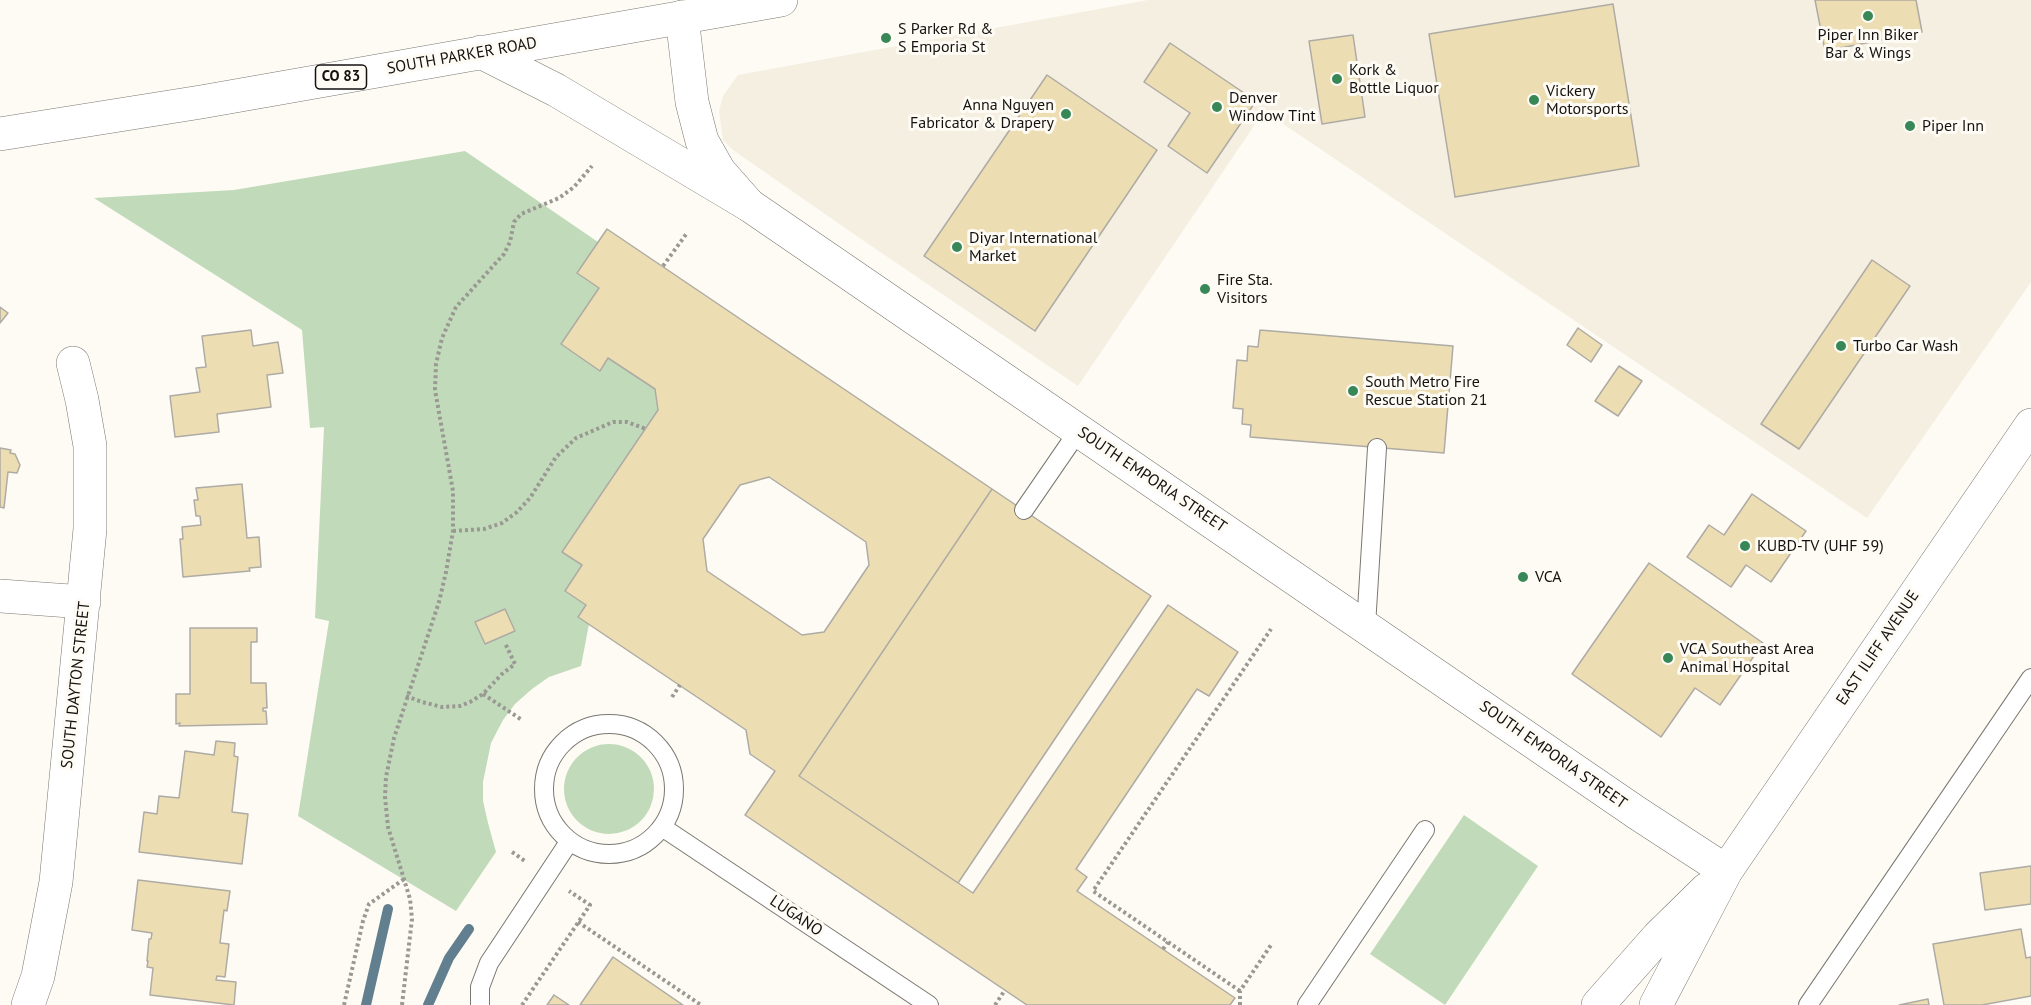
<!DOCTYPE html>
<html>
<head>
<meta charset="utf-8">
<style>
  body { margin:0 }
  canvas { display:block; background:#fefbf4 }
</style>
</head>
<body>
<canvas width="2031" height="1005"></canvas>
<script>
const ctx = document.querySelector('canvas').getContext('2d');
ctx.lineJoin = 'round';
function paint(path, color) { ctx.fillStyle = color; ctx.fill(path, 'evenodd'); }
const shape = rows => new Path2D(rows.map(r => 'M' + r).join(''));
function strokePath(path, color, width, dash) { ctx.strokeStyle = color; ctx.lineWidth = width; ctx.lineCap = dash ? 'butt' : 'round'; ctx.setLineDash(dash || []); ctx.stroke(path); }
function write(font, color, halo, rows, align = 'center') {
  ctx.font = font + ' "PT Sans",sans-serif'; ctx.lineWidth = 6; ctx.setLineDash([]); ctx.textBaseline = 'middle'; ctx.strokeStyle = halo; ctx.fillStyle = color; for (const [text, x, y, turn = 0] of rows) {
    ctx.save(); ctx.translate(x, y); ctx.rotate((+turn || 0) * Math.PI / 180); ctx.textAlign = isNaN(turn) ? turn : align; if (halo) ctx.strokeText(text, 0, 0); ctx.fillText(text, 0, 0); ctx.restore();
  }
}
const built = shape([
  [1148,0,2031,0,2031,282,1867,518,1264,111,1078,386,861,239,733,150,723,140,719,111,723,96,738,75]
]);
const green = shape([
  [465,151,598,242,599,288,561,344,600,370,608,358,655,389,658,410,562,552,582,565,565,591,586,605,578,616,589,624,581,666,549,677,532,689,515,704,503,720,491,743,483,782,483,801,488,823,496,852,456,911,298,816,329,621,315,618,324,427,310,428,302,330,94,198,234,190],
  '564 789a45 45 0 1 1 90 0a45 45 0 1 1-90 0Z',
  [1464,815,1538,866,1445,1005,1370,954]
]);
const stream = shape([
  [366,1005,388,909],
  [428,1005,449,958,469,929]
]);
const building = shape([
  [1815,0,1916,0,1922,32,1825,51,1815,0],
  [1613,4,1639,166,1455,197,1429,34,1613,4],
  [1353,35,1365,117,1322,124,1309,41,1353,35],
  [1170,43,1256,101,1207,173,1168,146,1190,113,1144,82,1170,43],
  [1047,75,1157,150,1035,331,924,256,1047,75],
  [607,229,992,489,799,776,973,893,1168,605,1238,652,1209,696,1197,689,1076,869,1087,877,1077,891,1235,998,1230,1005,1027,1005,745,815,775,771,750,754,746,730,578,617,586,605,565,591,582,565,562,552,658,410,655,389,608,358,600,371,561,344,599,288,577,273,607,229],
  [769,477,866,542,869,565,824,632,802,635,707,571,703,539,740,485,769,477],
  [1872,260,1910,286,1799,449,1761,424,1872,260],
  [0,307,8,313,0,323,0,307],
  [1578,328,1602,345,1591,362,1567,345,1578,328],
  [251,330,253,346,278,342,283,373,267,375,271,407,217,414,219,432,175,437,170,396,200,392,196,368,206,367,202,336,251,330],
  [1260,330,1453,346,1444,453,1250,437,1251,425,1242,424,1243,409,1233,408,1237,360,1247,361,1248,346,1258,347,1260,330],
  [1619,366,1642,381,1618,416,1595,401,1619,366],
  [0,448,11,450,10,453,15,454,20,465,17,473,8,472,4,508,0,507,0,448],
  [242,484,247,538,259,537,261,567,249,568,250,571,183,577,180,539,183,539,182,527,201,525,200,516,196,516,194,500,198,500,196,488,242,484],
  [992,489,1151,596,958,883,799,776,992,489],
  [1752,494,1806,531,1771,582,1746,565,1731,587,1687,557,1709,525,1724,535,1752,494],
  [1649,563,1763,643,1720,705,1695,688,1661,737,1572,674,1649,563],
  [505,609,515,631,485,644,475,622,505,609],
  [190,628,257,628,257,642,251,642,251,683,266,683,267,708,263,708,263,711,266,711,267,724,179,726,180,723,176,724,176,694,190,694,190,628],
  [216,741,235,743,234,756,238,757,232,812,248,814,242,864,139,852,144,812,157,814,159,796,179,798,185,751,214,755,216,741],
  [2031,866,2031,904,1985,910,1980,873,2031,866],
  [138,880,230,891,227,911,224,910,220,943,229,944,225,977,217,976,216,980,236,982,234,1005,150,995,153,968,147,967,148,961,147,961,149,939,151,939,152,933,132,930,138,880],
  [2021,929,2026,958,2031,957,2031,996,1982,1005,1944,1005,1933,944,2021,929],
  [613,957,683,1005,580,1005,613,957],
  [554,995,569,1005,547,1005,554,995],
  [1928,999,1929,1005,1899,1005,1928,999]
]);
const path = shape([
  [663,266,687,233],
  [453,531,484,529,502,523,517,512,530,498,556,457,576,438,613,422,627,422,646,429],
  [483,694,522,720],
  [406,696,422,702,442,707,460,706,470,702,483,694,502,674,515,664,505,643],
  [672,697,680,685],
  [512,852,525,861],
  [578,922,701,1005],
  [1163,949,1168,942],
  [1240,991,1093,891,1271,629],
  [344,1005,363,921,369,904,404,879],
  [402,1005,412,919,410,899,388,827,385,797,386,777,394,738,439,602,446,572,453,531,453,491,435,390,436,364,442,338,456,307,504,254,510,242,514,222,521,214,559,198,574,187,592,166],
  [522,1005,590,905,569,891],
  [995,1005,1005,990],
  [1240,1005,1240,991,1271,945]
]);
const lane = shape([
  [1024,510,1079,430],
  [1366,626,1377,448],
  '544 789a65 65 0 1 1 130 0a65 65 0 1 1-130 0Z',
  [662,827,929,1005],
  [480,1005,480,987,489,963,569,842],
  [1307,1005,1425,830],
  [1808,1005,2031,678]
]);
const street = shape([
  [682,17,692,102,702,141,719,171,749,205,1637,813,1726,871],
  [0,596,84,602],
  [28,1005,38,976,56,882,90,529,90,446,82,400,73,363]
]);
const primary = shape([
  [481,52,556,90,749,205],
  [0,134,201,102,781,0],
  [1598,1005,1658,937,1707,889],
  [1656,1005,1726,871,2031,425]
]);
const markers = [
  [1868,16,6,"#388757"],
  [886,38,6,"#388757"],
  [1337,79,6,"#388757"],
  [1534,100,6,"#388757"],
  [1217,107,6,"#388757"],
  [1066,114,6,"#388757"],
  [1910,126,6,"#388757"],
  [957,247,6,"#388757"],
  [1205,289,6,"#388757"],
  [1841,346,6,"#388757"],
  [1353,391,6,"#388757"],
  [1745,546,6,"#388757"],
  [1523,577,6,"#388757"],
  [1668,658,6,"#388757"]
];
const shields = [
  [341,77,51]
];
const shieldNames = [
  ["CO 83",341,77]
];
const poiNames = [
  ["S Parker Rd &",898,29],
  ["S Emporia St",898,47],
  ["Piper Inn Biker",1868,35,"center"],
  ["Bar & Wings",1868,53,"center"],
  ["Kork &",1349,70],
  ["Bottle Liquor",1349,88],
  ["Vickery",1546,91],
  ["Motorsports",1546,109],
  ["Denver",1229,98],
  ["Window Tint",1229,116],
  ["Anna Nguyen",1054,105,"right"],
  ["Fabricator & Drapery",1054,123,"right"],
  ["Piper Inn",1922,126],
  ["Diyar International",969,238],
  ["Market",969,256],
  ["Fire Sta.",1217,280],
  ["Visitors",1217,298],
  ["Turbo Car Wash",1853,346],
  ["South Metro Fire",1365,382],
  ["Rescue Station 21",1365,400],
  ["KUBD-TV (UHF 59)",1757,546],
  ["VCA",1535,577],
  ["VCA Southeast Area",1680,649],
  ["Animal Hospital",1680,667]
];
const streetNames = [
  ["SOUTH PARKER ROAD",462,56,-10],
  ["SOUTH EMPORIA STREET",1152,480,34],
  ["EAST ILIFF AVENUE",1878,648,-56],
  ["SOUTH DAYTON STREET",76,685,-84],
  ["SOUTH EMPORIA STREET",1553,755,35],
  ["LUGANO",796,916,34]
];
paint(built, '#f4efe1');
paint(green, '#c1dbba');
strokePath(stream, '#617f8f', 10);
paint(building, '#edddb2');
strokePath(building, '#aeaba5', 1.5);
strokePath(lane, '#7a7872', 20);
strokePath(street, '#7a7872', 34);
strokePath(primary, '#7a7872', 34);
strokePath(path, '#9a9893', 4, [3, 3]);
strokePath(lane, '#fff', 18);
strokePath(street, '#fff', 33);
strokePath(primary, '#fff', 33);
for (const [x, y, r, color] of markers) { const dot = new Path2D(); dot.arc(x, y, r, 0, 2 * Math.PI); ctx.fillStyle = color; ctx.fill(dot); strokePath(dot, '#fefbf4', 2); }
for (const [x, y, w] of shields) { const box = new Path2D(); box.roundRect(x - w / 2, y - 12, w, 24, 4.5); ctx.fillStyle = '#fefbf4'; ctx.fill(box); strokePath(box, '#131210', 1.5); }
write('bold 15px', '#131210', null, shieldNames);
write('16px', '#131210', '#fefbf4', poiNames, 'left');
write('16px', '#131210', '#fefbf4', streetNames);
</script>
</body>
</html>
